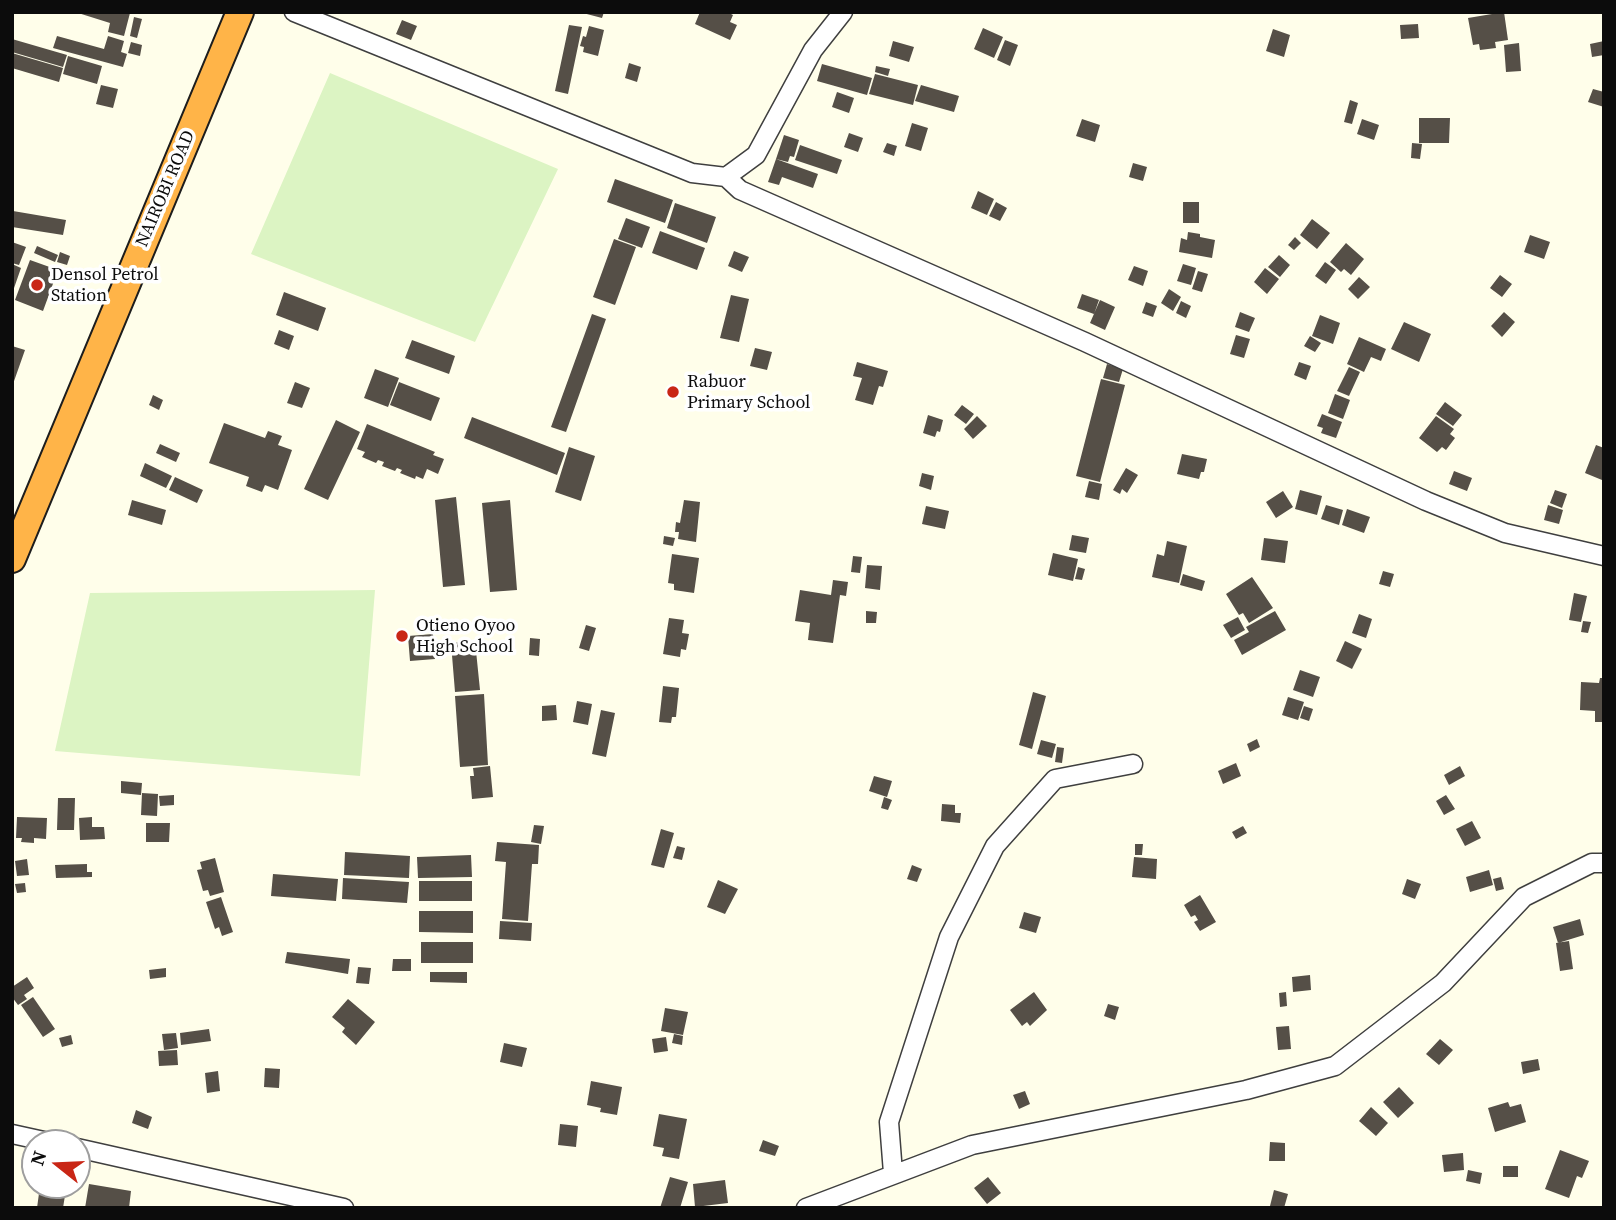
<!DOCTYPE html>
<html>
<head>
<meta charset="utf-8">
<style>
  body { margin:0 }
  #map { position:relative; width:1616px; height:1220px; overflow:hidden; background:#fffeea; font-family:"Source Serif 4",serif }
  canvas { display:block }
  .frame { position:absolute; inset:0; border:14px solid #0c0c0c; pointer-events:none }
  .north { position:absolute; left:21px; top:1129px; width:70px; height:70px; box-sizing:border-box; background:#fff; border:2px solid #9e9e9e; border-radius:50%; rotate:288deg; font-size:19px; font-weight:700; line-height:28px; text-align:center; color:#0c0c0c }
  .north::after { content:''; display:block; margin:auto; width:24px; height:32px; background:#c92616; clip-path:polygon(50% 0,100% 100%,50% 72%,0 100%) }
</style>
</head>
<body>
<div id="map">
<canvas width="1616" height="1220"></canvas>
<div class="frame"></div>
<div class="north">N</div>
</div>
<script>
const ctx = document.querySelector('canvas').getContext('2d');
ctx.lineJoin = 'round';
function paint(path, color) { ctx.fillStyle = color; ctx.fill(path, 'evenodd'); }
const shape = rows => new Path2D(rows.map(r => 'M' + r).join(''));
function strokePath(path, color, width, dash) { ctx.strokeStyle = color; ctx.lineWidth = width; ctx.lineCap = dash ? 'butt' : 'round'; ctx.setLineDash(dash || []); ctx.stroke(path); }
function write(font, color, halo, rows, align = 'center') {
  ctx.font = font + ' "Source Serif 4",serif'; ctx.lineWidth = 7; ctx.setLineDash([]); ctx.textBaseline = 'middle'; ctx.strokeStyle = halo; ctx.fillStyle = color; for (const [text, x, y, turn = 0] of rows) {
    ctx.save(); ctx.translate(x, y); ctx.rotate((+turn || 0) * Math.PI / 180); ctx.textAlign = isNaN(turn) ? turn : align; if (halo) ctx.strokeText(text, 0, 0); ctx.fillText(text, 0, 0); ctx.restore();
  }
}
const pitch = shape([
  [330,73,558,169,475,342,251,254],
  [375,590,360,776,55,751,90,593]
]);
const building = shape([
  [75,12,125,12,130,13,124,36,108,32,110,23],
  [579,12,604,12,602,18],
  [700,12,727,12,733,15,730,22,737,25,730,40,695,24],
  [1504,12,1508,40,1495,42,1496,48,1480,50,1479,44,1473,45,1468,18],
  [134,17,142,19,137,38,130,36],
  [402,20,417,26,411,40,396,34],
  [1418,24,1419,38,1401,39,1400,25],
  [569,25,582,27,568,94,555,91],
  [589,26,604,30,598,56,583,52,584,47,580,46,583,36,586,37],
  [983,28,1003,37,994,58,974,49],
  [1273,29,1290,35,1284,57,1266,51],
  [57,36,104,49,108,36,124,41,121,52,127,54,123,67,53,48],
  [12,39,67,55,63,67,12,52],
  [1005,40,1018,45,1010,66,997,60],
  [893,41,914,47,909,62,889,56],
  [1604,41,1604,55,1592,57,1590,44],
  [131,42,142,45,140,56,128,53],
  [1519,43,1521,71,1506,72,1504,45],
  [12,53,63,68,59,82,12,68],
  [68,56,102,66,97,84,63,74],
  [629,63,641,67,637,82,625,78],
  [822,64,872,78,867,95,817,81],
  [876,66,890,69,888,76,875,72],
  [875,74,918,85,913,105,869,94],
  [101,85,118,89,113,108,96,104],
  [921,85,959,96,954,112,915,101],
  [1593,89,1604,92,1604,107,1588,102],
  [837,92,854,98,849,113,832,107],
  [1350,100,1358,103,1352,124,1344,122],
  [1419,118,1450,118,1449,143,1419,143],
  [1082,119,1100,125,1095,142,1076,136],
  [1362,119,1379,125,1374,140,1357,134],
  [912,123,928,128,921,151,905,146],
  [849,133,863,138,858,152,844,147],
  [784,135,799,140,794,157,790,156,788,162,776,159],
  [887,143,897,146,894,156,883,152],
  [1412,143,1422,144,1420,159,1411,158],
  [800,145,842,160,837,174,795,160],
  [776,159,818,174,813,188,782,177,779,185,768,182],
  [1133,163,1147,167,1143,181,1129,177],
  [615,179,673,200,665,223,607,202],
  [978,191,994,199,987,215,971,208],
  [996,202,1007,208,1000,221,989,216],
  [1183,202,1199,202,1199,223,1183,223],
  [675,203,716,217,707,243,667,228],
  [13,211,66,220,63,235,12,227],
  [626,218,650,227,642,248,618,239],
  [1312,219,1330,233,1317,249,1300,235],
  [660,231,705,248,697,270,652,253],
  [1188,232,1200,234,1200,237,1215,240,1212,258,1179,252,1181,238,1187,240],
  [1530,235,1550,242,1544,259,1524,252],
  [1295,237,1301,243,1294,250,1288,245],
  [614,239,636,247,615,305,593,297],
  [12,242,26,247,19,265,12,263],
  [1346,243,1364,259,1351,275,1344,269,1341,272,1330,262],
  [37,246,58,255,55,262,34,253],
  [734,251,749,257,742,272,728,266],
  [60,252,70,256,67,265,57,262],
  [1279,255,1290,265,1280,277,1268,267],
  [30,260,58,270,43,311,15,300],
  [1325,262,1336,270,1326,284,1315,276],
  [12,264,21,268,13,291,12,291],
  [1183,264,1196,268,1191,285,1177,281],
  [1134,266,1148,271,1143,286,1128,280],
  [1265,268,1279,279,1267,294,1254,282],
  [1198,271,1208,274,1202,292,1192,289],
  [1500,275,1512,284,1502,297,1490,288],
  [1359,277,1370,287,1358,299,1348,289],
  [1169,289,1181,297,1173,311,1161,303],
  [284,292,326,308,318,331,276,315],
  [1082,294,1099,300,1094,314,1077,308],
  [731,295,749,299,739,342,720,338],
  [1100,300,1115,307,1105,330,1090,323],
  [1181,301,1191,306,1186,318,1176,313],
  [1146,302,1157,306,1153,317,1142,313],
  [1240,312,1255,318,1249,332,1235,327],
  [1504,312,1515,322,1502,337,1491,326],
  [592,314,606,319,566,432,551,427],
  [1320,315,1340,323,1333,344,1312,336],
  [1404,322,1431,334,1419,362,1391,349],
  [279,330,294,336,289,350,274,344],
  [1236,335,1250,339,1244,358,1230,354],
  [1310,336,1321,343,1315,352,1304,346],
  [1359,337,1386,349,1381,361,1371,357,1364,372,1347,364],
  [412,340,455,356,449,374,405,358],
  [12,346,25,350,13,384,12,384],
  [755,348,772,352,767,370,750,366],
  [857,362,888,371,883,387,879,386,873,405,855,400,862,378,853,376],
  [1299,362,1311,366,1306,380,1294,375],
  [1107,364,1123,369,1119,382,1103,378],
  [1349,367,1360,372,1349,396,1337,391],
  [375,369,399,378,388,407,364,398],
  [1101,379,1125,385,1100,482,1076,476],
  [295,382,310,388,302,408,287,403],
  [399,382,440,398,431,421,390,405],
  [1335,394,1350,400,1343,419,1328,413],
  [153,395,163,400,159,410,149,405],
  [1445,402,1462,415,1453,426,1436,414],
  [962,405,974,414,966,424,954,415],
  [1322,414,1342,422,1336,438,1321,433,1323,428,1317,426],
  [928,415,943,420,940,432,937,431,935,437,923,433],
  [977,416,987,426,973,439,964,429],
  [1436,416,1454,429,1450,434,1455,438,1446,450,1442,447,1437,452,1419,438],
  [472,417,565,453,557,475,464,438],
  [336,420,360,432,328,500,304,489],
  [224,423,265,438,268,431,282,436,278,445,292,450,278,490,265,485,262,492,246,486,249,477,209,463],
  [367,424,435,452,433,455,444,459,438,474,427,469,423,479,416,476,415,479,400,473,402,470,397,468,395,471,382,466,384,462,378,460,376,463,362,457,365,452,357,449],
  [160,444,180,453,176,462,156,453],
  [1596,445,1604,448,1602,480,1585,473],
  [569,447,595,456,581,501,555,492],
  [1182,454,1207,459,1204,472,1201,472,1199,479,1177,474],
  [145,463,172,476,166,488,140,476],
  [1126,468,1138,475,1127,493,1122,489,1120,494,1113,490],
  [1454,471,1472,478,1467,491,1449,484],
  [922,473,934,476,931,490,919,486],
  [175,477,203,490,197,503,169,490],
  [1089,481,1102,484,1099,500,1085,497],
  [1300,490,1322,496,1317,515,1295,509],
  [1555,490,1567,494,1562,508,1550,503],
  [1283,491,1293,507,1276,518,1266,502],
  [456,497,465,585,443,587,435,500],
  [132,500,166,510,162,525,128,515],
  [510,500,517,590,490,592,482,503],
  [684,500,700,502,696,542,678,539,679,532,675,532,676,522,680,523],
  [1326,505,1343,510,1339,525,1321,519],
  [1548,505,1563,510,1559,524,1544,520],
  [926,506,949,511,945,529,922,524],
  [1347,509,1370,517,1364,533,1342,525],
  [1072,535,1089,538,1086,553,1069,550],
  [664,536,675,538,673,546,663,544],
  [1264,538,1288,541,1285,563,1261,560],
  [1167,541,1187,546,1179,583,1152,577,1157,554,1164,556],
  [1053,553,1078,559,1073,581,1048,575],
  [672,554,699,558,694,593,674,590,674,584,668,583],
  [853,556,862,557,860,573,851,572],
  [867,565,882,566,880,590,865,588],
  [1078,567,1085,569,1082,580,1075,579],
  [1383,571,1394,574,1390,587,1379,584],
  [1183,574,1205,581,1202,591,1180,585],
  [1252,577,1273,608,1249,623,1243,613,1239,615,1226,594],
  [833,580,848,582,846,596,840,595,833,643,808,640,810,623,795,621,800,590,831,595],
  [1574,593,1587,596,1581,622,1569,620],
  [866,611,877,612,876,623,866,623],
  [1275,611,1286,630,1242,655,1234,640,1249,632,1246,627],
  [1359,614,1372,619,1366,638,1352,633],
  [1238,617,1245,630,1231,638,1223,625],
  [669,618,684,620,682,633,689,634,686,650,681,649,680,657,663,654],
  [1583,621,1591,622,1588,633,1581,632],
  [586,625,596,628,589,651,579,648],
  [433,634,435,659,410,661,408,636],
  [530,638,540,639,539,656,529,655],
  [475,641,480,690,455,692,451,643],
  [1345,641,1362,649,1352,669,1336,661],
  [1300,670,1320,677,1313,697,1293,690],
  [1600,678,1604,678,1604,722,1595,722,1595,711,1580,710,1581,682,1599,683],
  [663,686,679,688,676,717,672,717,671,723,659,722],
  [1033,692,1046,696,1032,749,1019,745],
  [484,694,488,765,460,767,455,696],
  [1288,697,1304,702,1298,720,1282,715],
  [577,701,592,704,588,725,573,722],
  [556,705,557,720,542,721,542,706],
  [1304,706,1313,709,1309,721,1300,718],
  [601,710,615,713,606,757,592,754],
  [1257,739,1260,747,1250,752,1247,744],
  [1041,740,1056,744,1052,758,1037,754],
  [1057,747,1064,748,1062,763,1055,762],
  [1236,763,1241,776,1223,784,1218,771],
  [490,766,493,797,472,799,470,776,474,776,473,768],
  [1460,766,1465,776,1449,785,1444,775],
  [874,776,892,781,887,797,869,791],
  [121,781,142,783,141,795,121,793],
  [142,793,158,794,157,816,141,815],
  [174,795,174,805,160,806,159,796],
  [1446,795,1455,809,1444,815,1436,801],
  [884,797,892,800,888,810,881,808],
  [58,798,75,798,74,830,57,830],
  [942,804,955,805,955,813,961,813,960,823,941,821],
  [17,817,47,818,46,839,34,838,34,843,21,842,22,838,16,838],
  [92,817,92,827,104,827,105,839,80,840,79,818],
  [1472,821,1481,838,1465,846,1456,829],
  [146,823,170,823,169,842,146,842],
  [534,825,544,826,541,844,531,842],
  [1243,826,1247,833,1236,839,1232,832],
  [661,829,674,833,664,868,651,865],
  [497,842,539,845,538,864,532,864,528,921,502,919,506,862,495,861],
  [1135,844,1143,844,1142,855,1135,855],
  [677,846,685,848,682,860,673,858],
  [345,852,410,856,409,878,344,875],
  [471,855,472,877,418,878,417,857],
  [1134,857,1157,859,1156,879,1132,877],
  [215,858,224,892,210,896,208,890,203,891,197,870,202,869,200,862],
  [27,859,29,875,17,876,15,861],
  [87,864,87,872,92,872,92,877,56,878,55,865],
  [912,865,922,869,917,882,907,879],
  [1489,870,1493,885,1470,892,1466,877],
  [273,874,338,879,336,901,271,896],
  [1501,877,1504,889,1496,891,1493,879],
  [343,878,409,882,407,903,342,899],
  [1407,879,1421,884,1415,899,1402,894],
  [718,880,738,889,725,914,707,907],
  [419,881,472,881,472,901,419,901],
  [25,883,26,892,17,893,15,884],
  [1200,895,1216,922,1200,931,1194,922,1198,920,1195,915,1191,917,1184,905],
  [221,897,233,932,222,936,219,927,215,929,206,902],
  [419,911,473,911,473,933,419,932],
  [1024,912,1041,917,1036,933,1019,928],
  [1580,919,1584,935,1558,943,1553,927],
  [500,921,532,923,531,941,499,939],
  [1569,941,1573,969,1560,971,1556,943],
  [421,942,473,942,473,963,421,963],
  [287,952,350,959,348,974,285,963],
  [393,959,411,959,411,971,392,971],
  [358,967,371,968,369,984,356,983],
  [166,968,166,977,150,979,149,970],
  [430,972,467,972,467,983,430,982],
  [1310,975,1311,990,1293,992,1292,977],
  [27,977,34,988,24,995,27,999,18,1005,12,997,12,987],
  [1034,992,1047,1010,1030,1026,1027,1022,1022,1026,1010,1010],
  [1286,992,1287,1006,1280,1007,1279,993],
  [33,997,55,1029,43,1037,21,1005],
  [348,999,375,1022,356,1045,342,1032,345,1028,332,1017],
  [1108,1004,1119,1007,1115,1020,1104,1016],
  [665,1008,688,1012,683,1035,661,1031],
  [1289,1026,1291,1049,1278,1050,1276,1027],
  [209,1029,211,1041,181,1045,180,1033],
  [176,1033,178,1048,164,1050,162,1034],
  [674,1034,683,1036,682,1045,672,1043],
  [71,1035,73,1044,62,1047,59,1038],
  [666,1037,668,1051,654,1053,652,1039],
  [1440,1039,1453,1050,1439,1065,1426,1054],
  [504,1043,527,1048,522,1067,500,1062],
  [177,1050,178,1065,159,1066,158,1051],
  [1538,1059,1540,1070,1523,1074,1521,1062],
  [265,1068,280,1069,279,1088,264,1087],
  [218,1071,220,1091,207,1093,205,1073],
  [591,1081,622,1087,617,1115,600,1112,601,1108,587,1105],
  [1399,1087,1414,1103,1398,1118,1383,1102],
  [1025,1091,1030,1104,1019,1109,1013,1095],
  [1508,1102,1510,1107,1521,1104,1526,1122,1495,1132,1488,1108],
  [1371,1107,1388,1123,1376,1136,1359,1121],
  [136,1110,152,1117,148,1129,132,1123],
  [659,1114,687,1119,679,1159,662,1156,664,1148,653,1146],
  [560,1124,578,1126,576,1147,558,1145],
  [763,1140,779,1146,775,1156,759,1151],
  [1270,1142,1285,1143,1285,1161,1269,1161],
  [1560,1150,1589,1161,1582,1178,1577,1176,1569,1198,1545,1189],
  [1463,1153,1464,1170,1444,1172,1442,1155],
  [1503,1166,1518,1166,1518,1177,1503,1177],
  [1468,1170,1482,1173,1480,1184,1466,1181],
  [670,1177,688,1182,680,1208,660,1208],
  [988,1177,1001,1193,987,1204,974,1188],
  [725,1180,728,1203,695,1207,693,1184],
  [89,1184,131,1191,129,1208,85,1208],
  [40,1186,66,1189,63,1208,37,1208],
  [1274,1190,1288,1194,1284,1208,1270,1206]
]);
const minor = shape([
  [294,12,692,173,726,177,756,155,813,50,843,12],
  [726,177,740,190,1085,342,1426,501,1505,533,1604,556],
  [12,1134,53,1143],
  [77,1148,344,1208],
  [893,1173,889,1122,949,937,995,846,1055,779,1133,764],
  [806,1208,972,1145,1246,1090,1335,1066,1443,983,1524,897,1592,863,1604,863]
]);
const highway = shape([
  [12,559,240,12]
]);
const markers = [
  [37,285,7,"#c92616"],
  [673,392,7,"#c92616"],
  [402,636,7,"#c92616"]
];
const streetNames = [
  ["NAIROBI ROAD",166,189,-67]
];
const poiNames = [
  ["Densol Petrol",51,275],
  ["Station",51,296],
  ["Rabuor",687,382],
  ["Primary School",687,403],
  ["Otieno Oyoo",416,626],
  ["High School",416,647]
];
paint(pitch, '#dcf4c3');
paint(building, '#554f47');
strokePath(minor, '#3f3f3f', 21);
strokePath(highway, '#1d1d1d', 30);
strokePath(minor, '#fff', 18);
strokePath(highway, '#ffb448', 26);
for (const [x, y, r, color] of markers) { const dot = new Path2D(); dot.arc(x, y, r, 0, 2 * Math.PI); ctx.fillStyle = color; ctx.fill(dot); strokePath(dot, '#fff', 2.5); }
write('18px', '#0c0c0c', '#fff', streetNames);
write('18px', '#0c0c0c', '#fff', poiNames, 'left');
</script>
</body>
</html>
